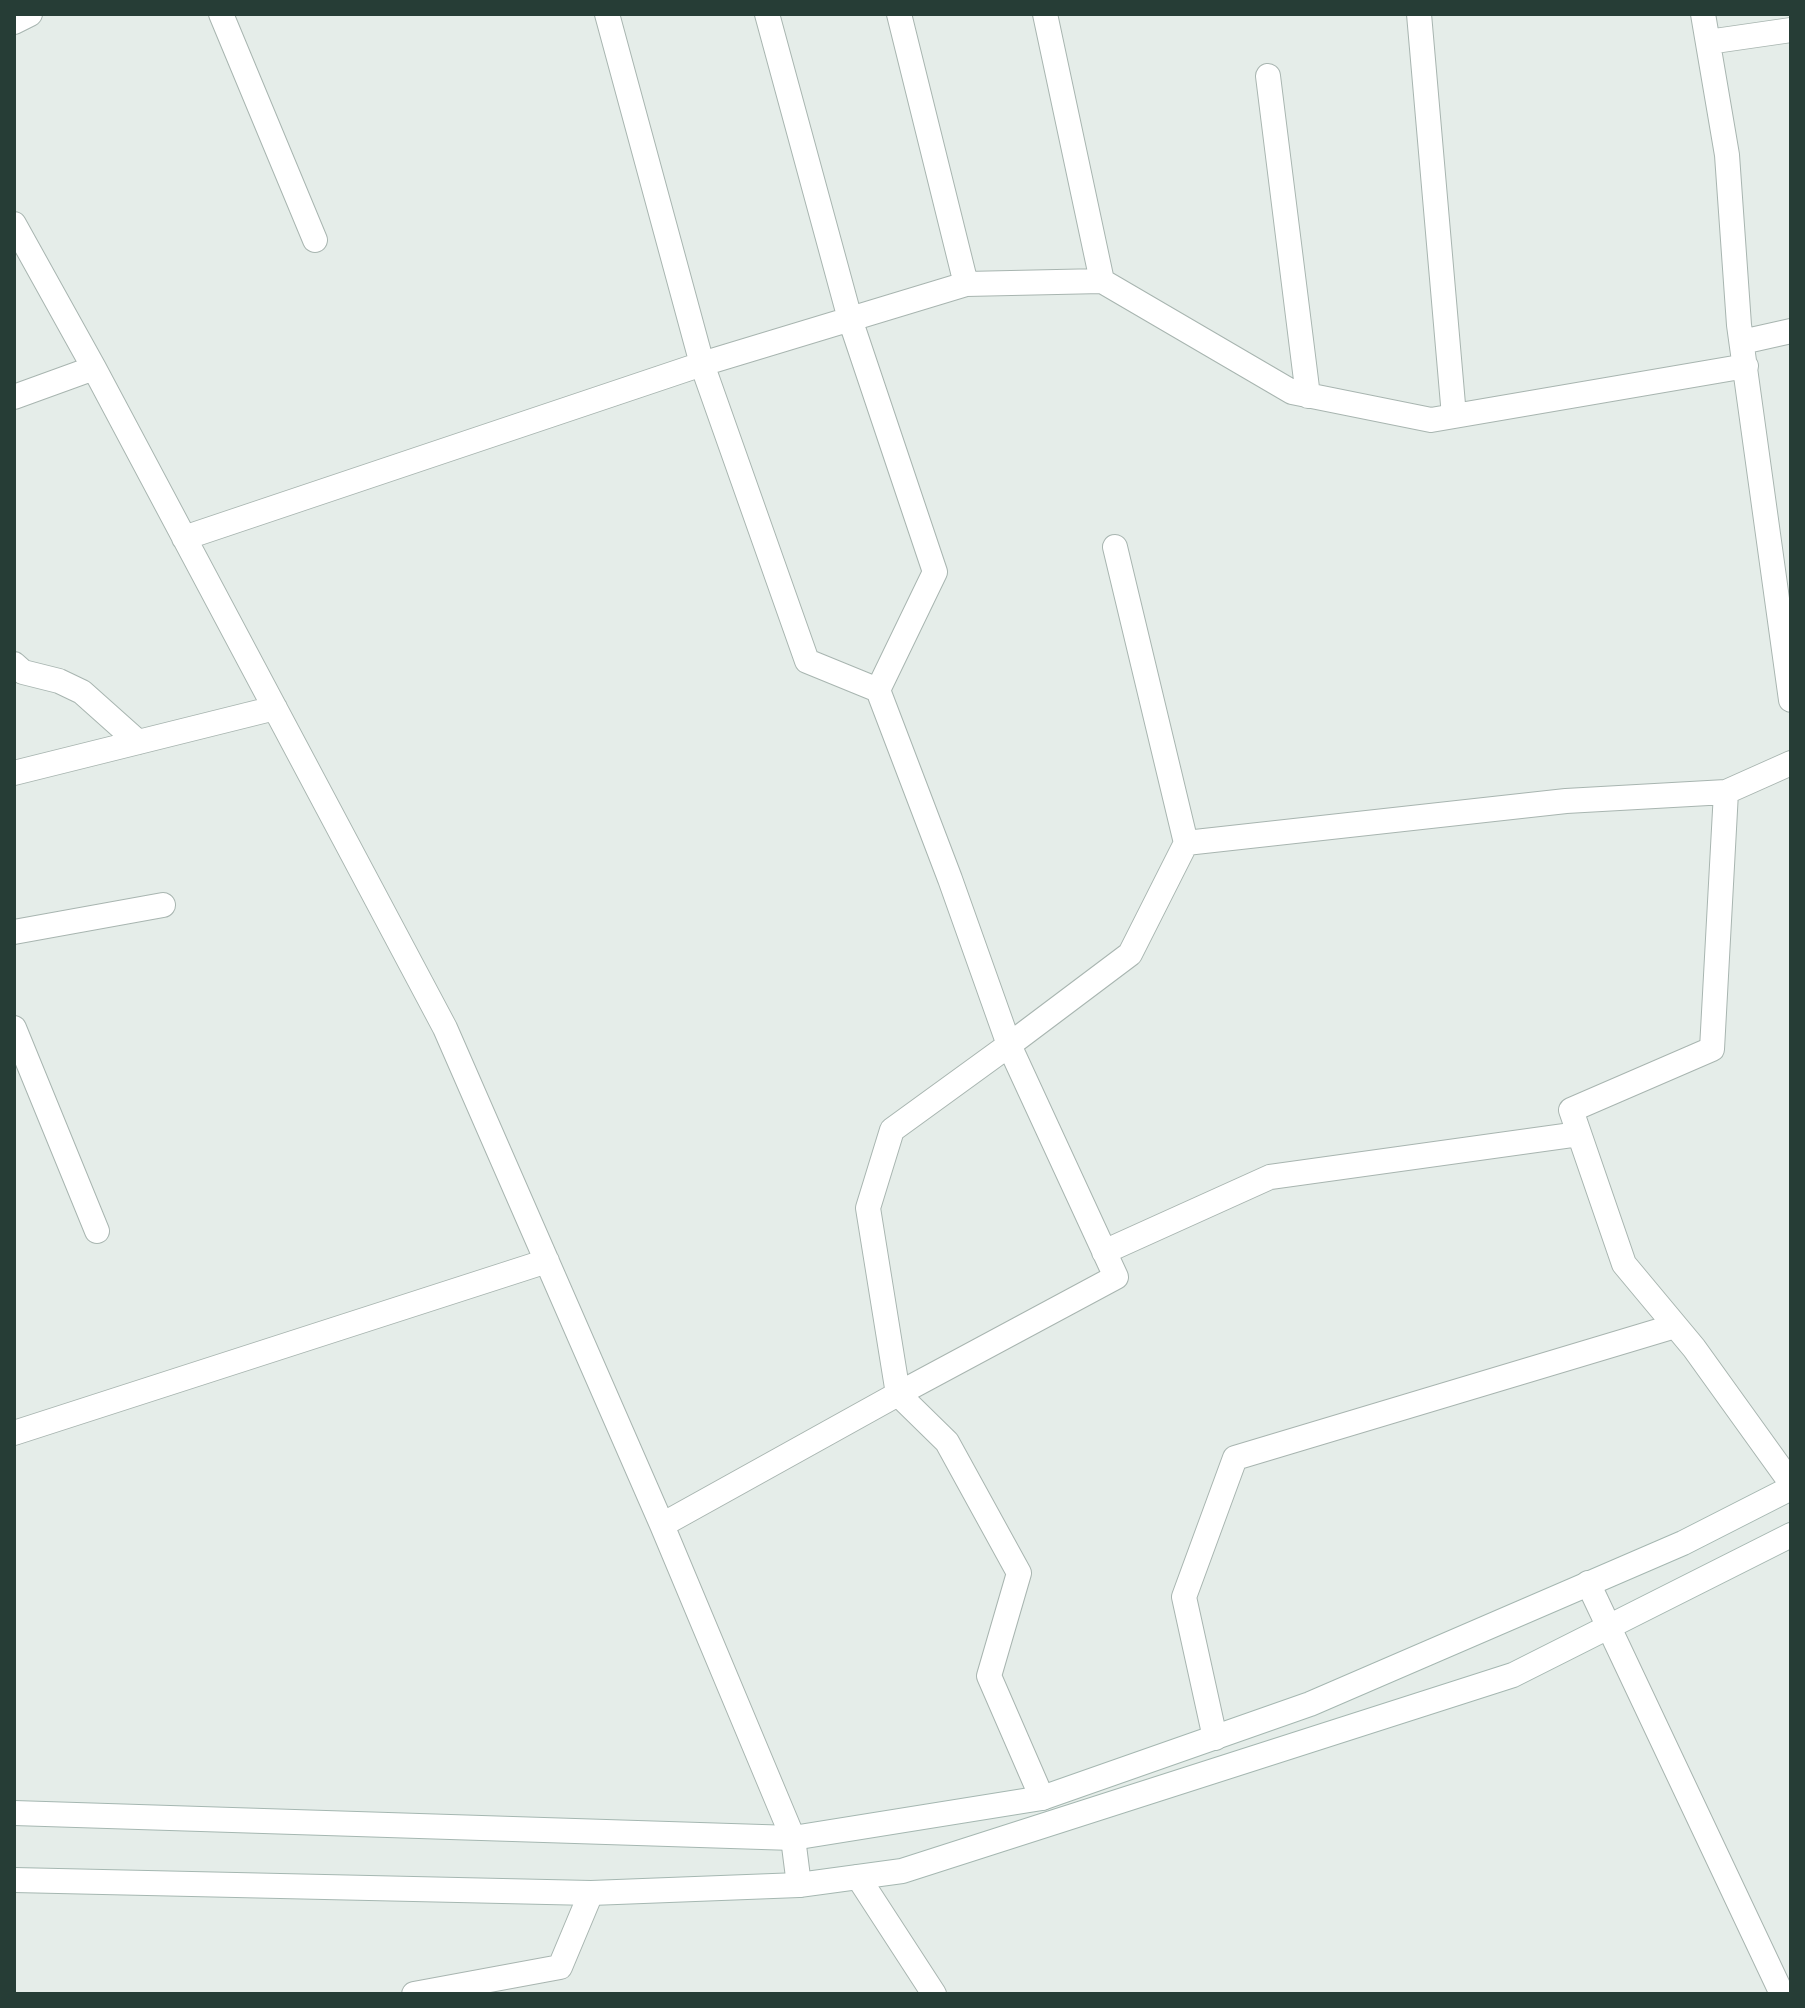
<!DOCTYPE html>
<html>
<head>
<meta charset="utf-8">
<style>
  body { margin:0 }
  #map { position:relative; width:1805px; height:2008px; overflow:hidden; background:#e5ede9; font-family:Signika,sans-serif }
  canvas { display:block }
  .frame { position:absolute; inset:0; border:16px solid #263d36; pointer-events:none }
</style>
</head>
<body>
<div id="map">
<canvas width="1805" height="2008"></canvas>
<div class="frame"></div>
</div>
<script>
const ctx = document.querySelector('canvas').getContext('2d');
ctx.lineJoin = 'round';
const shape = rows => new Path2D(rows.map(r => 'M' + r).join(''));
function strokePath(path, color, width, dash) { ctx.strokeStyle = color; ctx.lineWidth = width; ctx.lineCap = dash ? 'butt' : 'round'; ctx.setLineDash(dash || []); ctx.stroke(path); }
const street = shape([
  [221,14,315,240],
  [607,14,702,364,807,661,878,690,950,879,1009,1045,892,1130,868,1208,898,1394,662,1525],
  [767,14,850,319,935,572,878,690],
  [899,14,966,284],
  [1419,14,1454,416],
  [1703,14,1727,155,1739,325,1791,700],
  [14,22,30,14],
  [1708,42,1791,30],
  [1268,76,1308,396],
  [14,224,94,368,445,1028,662,1525,793,1838,799,1885],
  [1102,281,1292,392,1431,420,1746,366],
  [1742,342,1791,331],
  [14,397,94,368],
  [184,538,702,364,966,284,1102,281,1045,14],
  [1115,547,1186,843],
  [14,664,23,672,59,681,82,692,138,742],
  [14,773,275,708],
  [1726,792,1791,763],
  [14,932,163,905],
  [14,1028,97,1231],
  [1104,1252,1270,1177,1579,1134],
  [14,1433,547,1261],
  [1588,1583,1782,1994],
  [1215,1738,1184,1597,1235,1458,1675,1326],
  [1042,1798,989,1676,1019,1573,947,1442,898,1394,1116,1277,1009,1045,1130,954,1186,843,1566,801,1726,792,1712,1049,1571,1110,1624,1264,1694,1348,1791,1483],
  [858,1877,934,1994],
  [414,1994,560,1967,591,1893]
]);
const secondary = shape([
  [14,1813,793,1838,1042,1798,1310,1704,1683,1543,1791,1488],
  [14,1880,591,1893,799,1885,902,1871,1513,1675,1791,1535]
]);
strokePath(street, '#a8b5b0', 26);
strokePath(secondary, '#a5b7b1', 26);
strokePath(street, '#fff', 24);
strokePath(secondary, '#fff', 24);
</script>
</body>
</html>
